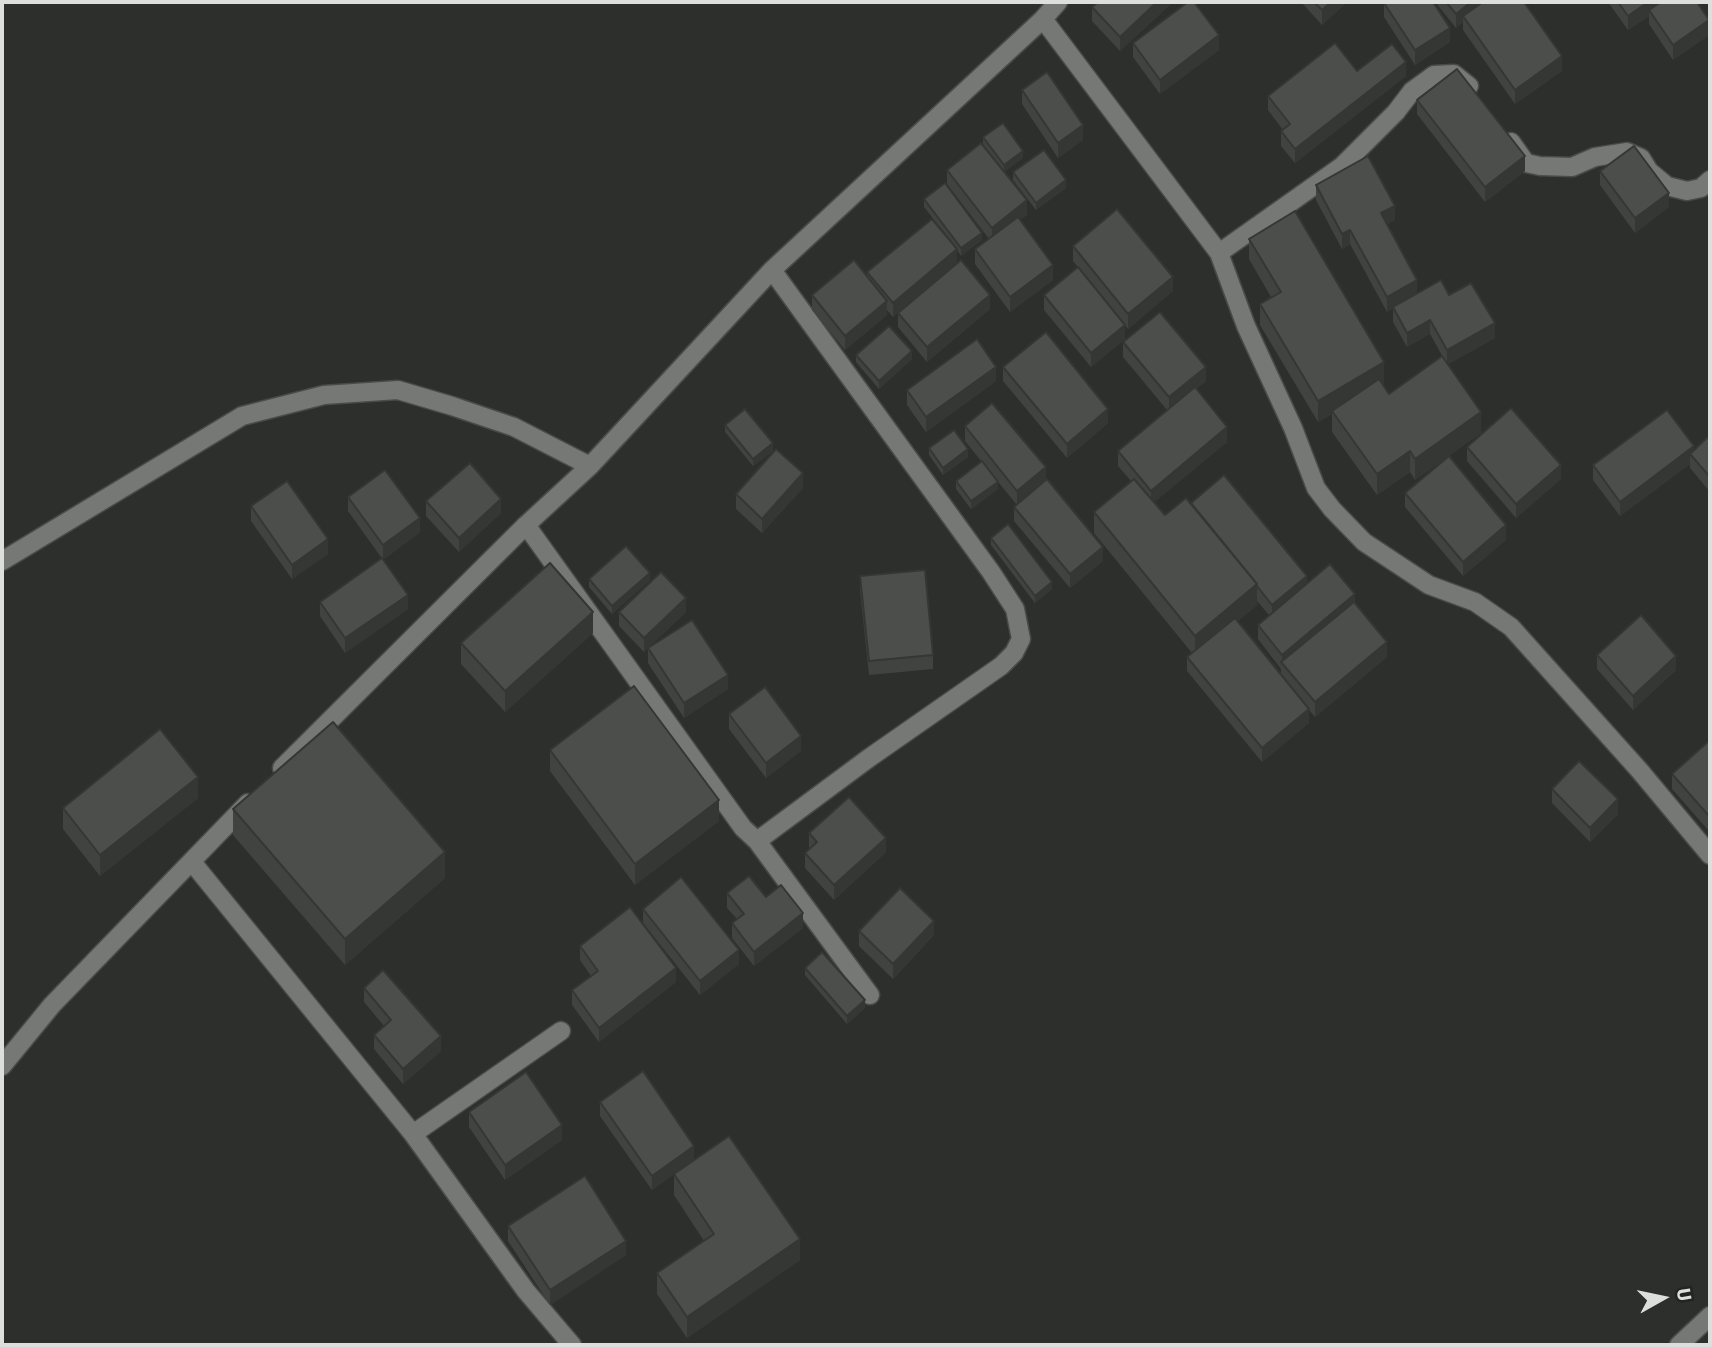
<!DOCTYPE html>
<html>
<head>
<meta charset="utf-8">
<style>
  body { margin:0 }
  #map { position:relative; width:1712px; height:1347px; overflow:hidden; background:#2d2f2c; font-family:"Fira Sans",sans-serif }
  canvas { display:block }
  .frame { position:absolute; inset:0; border:4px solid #dddfdd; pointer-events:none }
  .north { position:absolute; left:1628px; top:1263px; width:70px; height:70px; -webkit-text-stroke:5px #232522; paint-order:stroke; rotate:81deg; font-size:19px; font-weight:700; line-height:28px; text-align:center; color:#dddfdd }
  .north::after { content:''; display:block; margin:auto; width:24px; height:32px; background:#dddfdd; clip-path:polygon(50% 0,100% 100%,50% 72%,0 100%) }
</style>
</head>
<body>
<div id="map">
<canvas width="1712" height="1347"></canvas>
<div class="frame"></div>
<div class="north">U</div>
</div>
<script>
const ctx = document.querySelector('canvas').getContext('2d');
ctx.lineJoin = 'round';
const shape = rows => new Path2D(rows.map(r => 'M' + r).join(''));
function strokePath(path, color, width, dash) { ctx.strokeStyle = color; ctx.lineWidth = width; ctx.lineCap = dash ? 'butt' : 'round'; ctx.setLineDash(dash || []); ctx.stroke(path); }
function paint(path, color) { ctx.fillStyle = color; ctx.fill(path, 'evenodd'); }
const minor = shape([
  [1043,19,1219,253,1246,326,1293,428,1316,488,1332,509,1364,542,1429,585,1475,602,1511,627,1640,771,1710,855],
  [1511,142,1526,163,1540,166,1572,167,1595,157,1627,152,1641,158,1649,171,1667,186,1687,191,1701,188,1710,180],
  [1219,253,1342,166,1396,112,1412,91,1434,75,1454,74,1469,86],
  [526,525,590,466],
  [2,561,242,416,324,395,398,390,452,406,514,427,590,466,772,270,1043,19,1058,2],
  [282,768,526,525,743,828,757,841,870,995],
  [757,841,869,758,1001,666,1014,653,1021,639,1015,609,991,572,772,270],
  [192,862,413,1134,526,1291,572,1345],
  [2,1066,52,1005,248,803],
  [413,1134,561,1031],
  [1679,1345,1710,1316]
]);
const wall = shape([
  [1098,2,1173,2,1120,51,1092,21,1092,7],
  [1301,2,1347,2,1322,25],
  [1435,2,1524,2,1562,71,1515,104,1463,30,1463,22,1456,28],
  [1608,2,1697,2,1709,35,1673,60,1649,24,1649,16,1628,30],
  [1384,3,1450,42,1415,65,1384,17],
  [1133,43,1219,50,1160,94,1133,57],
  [1357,71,1406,76,1295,163,1281,146,1281,131,1283,130,1268,110,1268,96],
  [1022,90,1083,140,1058,158,1022,104],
  [1417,100,1525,171,1485,202,1417,114],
  [983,137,1023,158,1004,172,1027,215,1020,220,1053,280,1010,312,975,264,975,249,989,239,947,184,947,170,991,156,983,145],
  [1600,171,1669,207,1635,233,1600,185],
  [1013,172,1066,188,1036,210,1013,180],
  [1316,185,1395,220,1387,224,1417,293,1449,295,1495,338,1448,364,1481,433,1415,480,1410,472,1377,495,1332,432,1332,414,1318,422,1260,325,1260,304,1271,297,1249,259,1249,239,1384,383,1383,384,1389,394,1444,359,1430,334,1407,347,1393,322,1393,308,1387,312,1350,244,1342,249,1316,200],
  [924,199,982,240,961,256,957,250,957,263,990,309,927,362,898,327,898,313,893,317,887,310,887,315,845,350,812,310,812,295,867,277,867,272,950,240,924,207],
  [1073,246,1173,291,1128,329,1073,261],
  [1044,295,1125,339,1091,367,1044,310],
  [1123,342,1206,381,1196,389,1227,442,1154,502,1165,515,1191,503,1307,584,1355,603,1387,657,1315,717,1309,710,1309,723,1262,762,1187,671,1187,657,1192,653,1094,533,1094,512,1131,481,1118,466,1118,451,1167,410,1123,357],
  [1257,601,1269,615,1258,625,1258,639,1281,669,1281,675,1238,621,1257,605],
  [856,355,912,359,879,389,856,362],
  [1003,367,1108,423,1067,458,1003,381],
  [996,381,926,432,907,405,907,390],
  [725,425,773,451,753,466,725,432],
  [965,426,1046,480,1103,561,1070,588,1014,521,1014,507,1017,505,990,472,998,489,971,509,956,489,956,481,982,462,965,441],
  [1710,435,1710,492,1690,468,1690,464,1620,516,1593,480,1593,465,1694,450],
  [1467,447,1561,479,1516,518,1467,461],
  [929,448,968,457,943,475,929,455],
  [803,488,762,533,736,509,736,494],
  [1405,493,1506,540,1463,576,1405,507],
  [348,497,420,532,383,560,348,511],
  [426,501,501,513,459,552,426,516],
  [251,506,328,554,292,579,251,521],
  [991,538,1052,589,1035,603,991,545],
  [860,576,933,655,933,669,869,675,860,591],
  [589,579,650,580,612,614,589,587],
  [320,602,408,609,345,653,320,616],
  [619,612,686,612,648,648,728,689,684,718,648,663,648,648,644,652,619,626],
  [593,633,505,712,461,664,461,643],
  [1597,655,1676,670,1633,710,1597,669],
  [729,714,801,751,766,778,729,729],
  [1710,740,1710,830,1709,831,1672,789,1672,774],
  [550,750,719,821,635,885,550,771],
  [1552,789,1618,814,1590,842,1552,803],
  [198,798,100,876,63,829,63,808],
  [233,809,445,878,345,965,233,835],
  [809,833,886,852,834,900,805,868,805,853,810,849,809,847],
  [727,893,766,897,803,928,754,966,732,938,732,923,737,919,727,908],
  [643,909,739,964,700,995,643,923],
  [859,931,934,935,893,979,859,946],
  [580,946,676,982,599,1042,572,1005,572,990,591,976,580,960],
  [805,968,865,1008,847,1024,805,975],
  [364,988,441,1051,403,1084,374,1049,374,1035,384,1026,364,1002],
  [600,1102,694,1160,652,1190,600,1116],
  [469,1112,562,1140,505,1180,469,1127],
  [674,1174,800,1260,687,1338,657,1294,657,1273,704,1241,674,1195],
  [508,1226,626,1255,550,1305,508,1241]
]);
const shadedWall = shape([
  [1157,2,1173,2,1120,51,1120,37],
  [1331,2,1347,2,1322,25,1322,10],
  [1471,2,1489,2,1463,16,1463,22,1456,28,1456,14],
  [1648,2,1669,2,1649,10,1649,16,1628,30,1628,16],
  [1709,20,1709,35,1673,60,1673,45],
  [1450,28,1450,42,1415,65,1415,50],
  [1219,35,1219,50,1160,94,1160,80],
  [1562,56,1562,71,1515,104,1515,90],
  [1406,62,1406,76,1295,163,1295,149],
  [1083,125,1083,140,1058,158,1058,143],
  [1023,151,1023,158,1004,172,1004,165],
  [1525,156,1525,171,1485,202,1485,187],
  [1066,180,1066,188,1036,210,1036,203],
  [1669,193,1669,207,1635,233,1635,218],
  [1027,200,1027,215,992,242,992,228],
  [1395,206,1395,220,1381,228,1381,213],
  [1350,230,1350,244,1342,249,1342,234],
  [982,233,982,240,961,256,961,248],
  [957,249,957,264,893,317,893,303],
  [1053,265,1053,280,1010,312,1010,297],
  [1173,277,1173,291,1128,329,1128,314],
  [1417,280,1417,294,1387,312,1387,297],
  [990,295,990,309,927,362,927,347],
  [887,301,887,315,845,350,845,336],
  [1430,320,1430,334,1407,347,1407,333],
  [1495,323,1495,338,1447,364,1447,350],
  [1125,325,1125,339,1091,367,1091,353],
  [912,351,912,359,879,389,879,381],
  [1384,362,1384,383,1334,413,1332,411,1332,414,1318,422,1318,401],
  [996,367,996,381,926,432,926,417],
  [1206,367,1206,381,1169,412,1169,397],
  [1108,409,1108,423,1067,458,1067,444],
  [1481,412,1481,433,1415,480,1415,459],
  [1227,427,1227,442,1151,505,1151,491],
  [773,443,773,451,753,466,753,459],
  [1694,446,1694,459,1690,454,1690,464,1620,516,1620,502],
  [968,449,968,457,943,475,943,468],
  [1410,451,1410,472,1377,495,1377,474],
  [1561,465,1561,479,1516,518,1516,504],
  [1046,467,1046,481,1017,505,1017,491],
  [803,473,803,488,762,533,762,519],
  [998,482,998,489,971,509,971,501],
  [501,499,501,513,459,552,459,538],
  [420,518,420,532,383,560,383,545],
  [1506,525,1506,540,1463,576,1463,562],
  [328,539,328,554,292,579,292,565],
  [1103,547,1103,561,1070,588,1070,574],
  [650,573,650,580,612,614,612,606],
  [1307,576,1307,591,1272,619,1272,605],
  [1052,582,1052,589,1035,603,1035,596],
  [1257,584,1257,605,1195,657,1195,636],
  [1355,594,1355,608,1282,662,1282,655],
  [408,595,408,609,345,653,345,638],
  [686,598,686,612,644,652,644,638],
  [593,612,593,633,505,712,505,691],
  [1387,642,1387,657,1315,717,1315,702],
  [1676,656,1676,670,1633,710,1633,696],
  [728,675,728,689,684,718,684,703],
  [1309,709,1309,723,1262,762,1262,748],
  [801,736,801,751,766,778,766,763],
  [198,777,198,798,100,876,100,855],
  [1618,799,1618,814,1590,842,1590,828],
  [719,800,719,821,635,885,635,864],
  [886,838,886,852,834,900,834,885],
  [445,852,445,878,345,965,345,939],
  [803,913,803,928,754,966,754,952],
  [934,921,934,935,893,979,893,964],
  [739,950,739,964,700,995,700,981],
  [676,968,676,982,599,1042,599,1028],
  [865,1000,865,1008,847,1024,847,1016],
  [441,1036,441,1051,403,1084,403,1069],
  [562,1125,562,1140,505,1180,505,1165],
  [694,1146,694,1160,652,1190,652,1176],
  [800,1239,800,1260,687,1338,687,1317],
  [626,1241,626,1255,550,1305,550,1290]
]);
const building = shape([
  [1098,2,1157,2,1120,37,1092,7,1098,2],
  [1188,2,1194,2,1219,35,1160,80,1133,43,1188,2],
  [1314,2,1331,2,1322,10,1314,2],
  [1385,2,1433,2,1450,28,1415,50,1384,3,1385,2],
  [1446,2,1471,2,1456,14,1446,2],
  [1483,2,1524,2,1562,56,1515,90,1463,16,1483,2],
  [1618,2,1648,2,1628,16,1618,2],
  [1661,2,1697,2,1709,20,1673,45,1649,10,1661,2],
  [1335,43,1357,71,1392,44,1406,62,1295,149,1281,131,1290,124,1268,96,1335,43],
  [1457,69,1525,156,1485,187,1417,100,1457,69],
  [1047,72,1083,125,1058,143,1022,90,1047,72],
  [1003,123,1023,151,1004,165,983,137,1003,123],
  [981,143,1027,200,992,228,947,170,981,143],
  [1634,146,1669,193,1635,218,1600,171,1634,146],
  [1044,150,1066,180,1036,203,1013,172,1044,150],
  [1368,156,1395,206,1381,213,1417,280,1387,297,1350,230,1342,234,1316,185,1368,156],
  [945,183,982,233,961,248,924,199,945,183],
  [1117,209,1173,277,1128,314,1073,246,1117,209],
  [1295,211,1384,362,1318,401,1260,304,1281,292,1249,239,1295,211],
  [1018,217,1053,265,1010,297,975,249,1018,217],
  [932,219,957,249,893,303,867,272,932,219],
  [854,260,887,301,845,336,812,295,854,260],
  [961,260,990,295,927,347,898,313,961,260],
  [1078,267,1125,325,1091,353,1044,295,1078,267],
  [1441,280,1449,295,1471,283,1495,323,1447,350,1430,320,1407,333,1393,307,1441,280],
  [1160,312,1206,367,1169,397,1123,342,1160,312],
  [889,326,912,351,879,381,856,355,889,326],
  [1046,332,1108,409,1067,444,1003,367,1046,332],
  [977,339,996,367,926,417,907,390,977,339],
  [1442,356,1481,412,1415,459,1410,451,1377,474,1332,411,1379,379,1389,394,1442,356],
  [1195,387,1227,427,1151,491,1118,451,1195,387],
  [992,403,1046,467,1017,491,965,426,992,403],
  [1511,408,1561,465,1516,504,1467,447,1511,408],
  [745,409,773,443,753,459,725,425,745,409],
  [1667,410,1694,446,1620,502,1593,465,1667,410],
  [954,430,968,449,943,468,929,448,954,430],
  [1710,435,1710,477,1690,454,1710,435],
  [776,449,803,473,762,519,736,494,776,449],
  [1449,456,1506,525,1463,562,1405,493,1449,456],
  [982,461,998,482,971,501,956,481,982,461],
  [470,463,501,499,459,538,426,501,470,463],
  [385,470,420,518,383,545,348,497,385,470],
  [1224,475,1307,576,1272,605,1257,586,1257,584,1191,503,1224,475],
  [1047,479,1103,547,1070,574,1014,507,1047,479],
  [1134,479,1165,515,1186,498,1257,584,1195,636,1094,512,1134,479],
  [287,481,328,539,292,565,251,506,287,481],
  [1008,524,1052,582,1035,596,991,538,1008,524],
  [626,546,650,573,612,606,589,579,626,546],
  [382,558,408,595,345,638,320,602,382,558],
  [550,563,593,612,505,691,461,643,550,563],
  [1330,564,1355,594,1282,655,1258,625,1330,564],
  [925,570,933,655,869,661,860,576,925,570],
  [661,572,686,598,644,638,619,612,661,572],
  [1354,602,1387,642,1315,702,1281,662,1354,602],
  [1641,615,1676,656,1633,696,1597,655,1641,615],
  [1235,618,1309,709,1262,748,1187,657,1235,618],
  [692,620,728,675,684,703,648,648,692,620],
  [634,686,719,800,635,864,550,750,634,686],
  [765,687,801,736,766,763,729,714,765,687],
  [333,722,445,852,345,939,233,809,333,722],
  [160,729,198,777,100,855,63,808,160,729],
  [1710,740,1710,816,1709,816,1672,774,1710,740],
  [1579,761,1618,799,1590,828,1552,789,1579,761],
  [849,797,886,838,834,885,805,853,817,842,809,833,849,797],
  [749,876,766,897,781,885,803,913,754,952,732,923,744,914,727,893,749,876],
  [681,877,739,950,700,981,643,909,681,877],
  [900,888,934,921,893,964,859,931,900,888],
  [630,907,676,968,599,1028,572,990,598,971,580,946,630,907],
  [822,952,865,1000,847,1016,805,968,822,952],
  [383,970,441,1036,403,1069,374,1035,391,1020,364,988,383,970],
  [643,1071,694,1146,652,1176,600,1102,643,1071],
  [526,1072,562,1125,505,1165,469,1112,526,1072],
  [729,1136,800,1239,687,1317,657,1273,714,1234,674,1174,729,1136],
  [585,1176,626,1241,550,1290,508,1226,585,1176]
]);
strokePath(minor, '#494b49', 21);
strokePath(minor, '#757874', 18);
paint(wall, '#414340');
paint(shadedWall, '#353734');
paint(building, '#4c4e4b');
strokePath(building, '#353734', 2);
</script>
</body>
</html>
